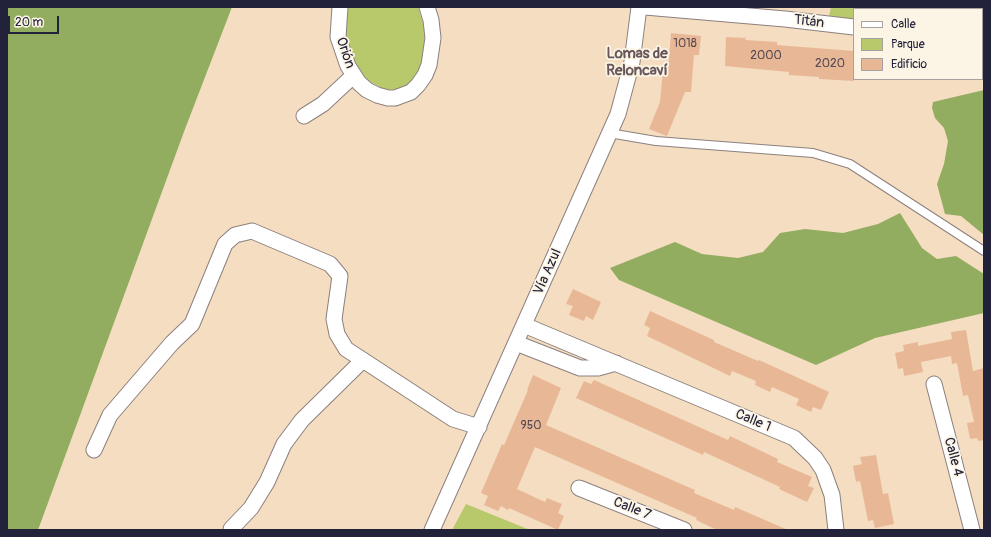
<!DOCTYPE html>
<html>
<head>
<meta charset="utf-8">
<style>
  body { margin:0 }
  #map { position:relative; width:991px; height:537px; overflow:hidden; background:#f5ddc1; font-family:Pangolin,sans-serif }
  canvas { display:block }
  .frame { position:absolute; inset:0; border:8px solid #22223b; pointer-events:none }
  .legend { position:absolute; left:853px; top:8px; width:130px; height:72px; box-sizing:border-box; background:#fcf5e5; border:1px solid #a5a1a1; margin:0; padding:5px 7px; list-style:none; font-size:12px; color:#22223b }
  .legend li { display:flex; align-items:center; gap:8px; height:20px }
  .legend b { width:20px; border:1px solid #a5a1a1 }
  .scale { position:absolute; left:8px; top:16px; width:51px; height:18px; box-sizing:border-box; border:2px solid #22223b; border-top:0; padding-left:5px; font-size:12px; line-height:14px; white-space:nowrap; color:#22223b; -webkit-text-stroke:3px #fcf5e5; paint-order:stroke }
</style>
</head>
<body>
<div id="map">
<canvas width="991" height="537"></canvas>
<div class="frame"></div>
<ul class="legend">
<li><b style="height:5px;background:#fff"></b>Calle</li>
<li><b style="height:11px;background:#b8c96c"></b>Parque</li>
<li><b style="height:11px;background:#e8b896"></b>Edificio</li>
</ul>
<div class="scale">20 m</div>
</div>
<script>
const ctx = document.querySelector('canvas').getContext('2d');
ctx.lineJoin = 'round';
function paint(path, color) { ctx.fillStyle = color; ctx.fill(path, 'evenodd'); }
const shape = rows => new Path2D(rows.map(r => 'M' + r).join(''));
function strokePath(path, color, width, dash) { ctx.strokeStyle = color; ctx.lineWidth = width; ctx.lineCap = dash ? 'butt' : 'round'; ctx.setLineDash(dash || []); ctx.stroke(path); }
function write(font, color, halo, rows, align = 'center') {
  ctx.font = font + ' Pangolin,sans-serif'; ctx.lineWidth = 3.5; ctx.setLineDash([]); ctx.textBaseline = 'middle'; ctx.strokeStyle = halo; ctx.fillStyle = color; for (const [text, x, y, turn = 0] of rows) {
    ctx.save(); ctx.translate(x, y); ctx.rotate((+turn || 0) * Math.PI / 180); ctx.textAlign = isNaN(turn) ? turn : align; if (halo) ctx.strokeText(text, 0, 0); ctx.fillText(text, 0, 0); ctx.restore();
  }
}
const green = shape([
  [347,7,418,7,425,30,424,53,417,75,407,85,399,89,385,90,369,81,362,74,356,66,347,44,345,21],
  [831,7,904,7,905,9,854,9,854,20,829,17],
  [466,504,530,530,452,530]
]);
const forest = shape([
  [7,7,232,7,185,129,38,530,7,530],
  [984,90,984,235,961,216,945,214,937,184,944,164,948,141,944,128,935,118,932,108,933,102],
  [900,213,922,248,937,259,956,256,984,274,984,313,875,338,816,365,619,280,610,268,675,242,702,254,738,258,763,252,780,233,805,229,843,233,878,224]
]);
const building = shape([
  [671,33,701,36,699,55,694,55,691,92,685,92,667,136,649,129,660,102,663,70,668,71],
  [726,37,746,38,745,40,777,42,777,45,854,51,854,81,819,79,819,77,789,75,789,72,725,66],
  [573,289,601,302,593,320,586,316,584,321,569,315,573,306,566,304],
  [650,311,714,340,714,342,758,361,759,360,829,392,821,410,813,407,811,412,796,405,799,399,772,387,770,392,755,385,756,381,732,371,730,376,647,336,650,328,644,325],
  [966,330,973,371,984,368,984,440,978,441,977,438,970,439,967,423,974,422,968,395,963,396,957,363,952,364,951,356,921,362,923,372,904,376,903,368,898,369,895,353,904,351,903,345,918,342,918,346,952,339,951,332],
  [533,375,561,388,546,425,695,490,694,493,734,510,735,507,788,530,717,530,696,520,697,518,535,447,517,489,545,502,547,498,562,504,558,513,564,516,558,530,509,508,508,510,501,506,498,511,484,505,488,496,481,493,502,444,504,445,528,390,527,390],
  [594,380,728,440,730,436,778,459,777,462,812,477,808,486,814,488,807,502,779,489,780,487,704,452,703,455,576,398,584,381,591,384],
  [876,455,883,494,888,493,894,524,875,528,873,520,868,521,860,481,856,482,853,466,862,464,860,457]
]);
const lane = shape([
  [609,133,656,141,813,153,850,164,984,251]
]);
const street = shape([
  [340,7,338,37,348,66,359,83,367,90,377,95,388,98,395,98,411,92,418,85,425,75,429,65,433,38,431,20,427,7],
  [645,7,785,19,854,27],
  [961,9,969,7],
  [304,116,323,104,353,76],
  [524,325,794,438,815,458,823,470,832,495,836,530],
  [516,343,580,368,598,368,616,363],
  [934,384,972,530],
  [94,450,110,415,172,343,192,324,225,244,235,235,252,231,330,264,340,276,334,319,337,334,346,349,453,419,479,427],
  [579,488,684,530],
  [231,529,251,508,267,482,284,444,302,420,362,361],
  [432,530,618,114,632,62,639,7]
]);
const numberNames = [
  ["1018",685,44],
  ["2000",766,56],
  ["2020",830,64],
  ["950",531,426]
];
const streetNames = [
  ["Titán",809,22,7],
  ["Orión",345,53,71],
  ["Vía Azul",548,272,-66],
  ["Calle 1",753,421,23],
  ["Calle 4",953,457,75],
  ["Calle 7",632,509,22]
];
const neighbourhoodNames = [
  ["Lomas de",637,54],
  ["Reloncaví",637,71]
];
paint(green, '#b8c96c');
paint(forest, '#92ad60');
paint(building, '#e8b896');
strokePath(lane, '#8c807e', 10);
strokePath(street, '#8c807e', 17);
strokePath(lane, '#fff', 8);
strokePath(street, '#fff', 15);
write('12px', '#544852', null, numberNames);
write('14px', '#22223b', '#fcf5e5', streetNames);
write('bold 15px', '#67565b', '#fcf5e5', neighbourhoodNames);
</script>
</body>
</html>
